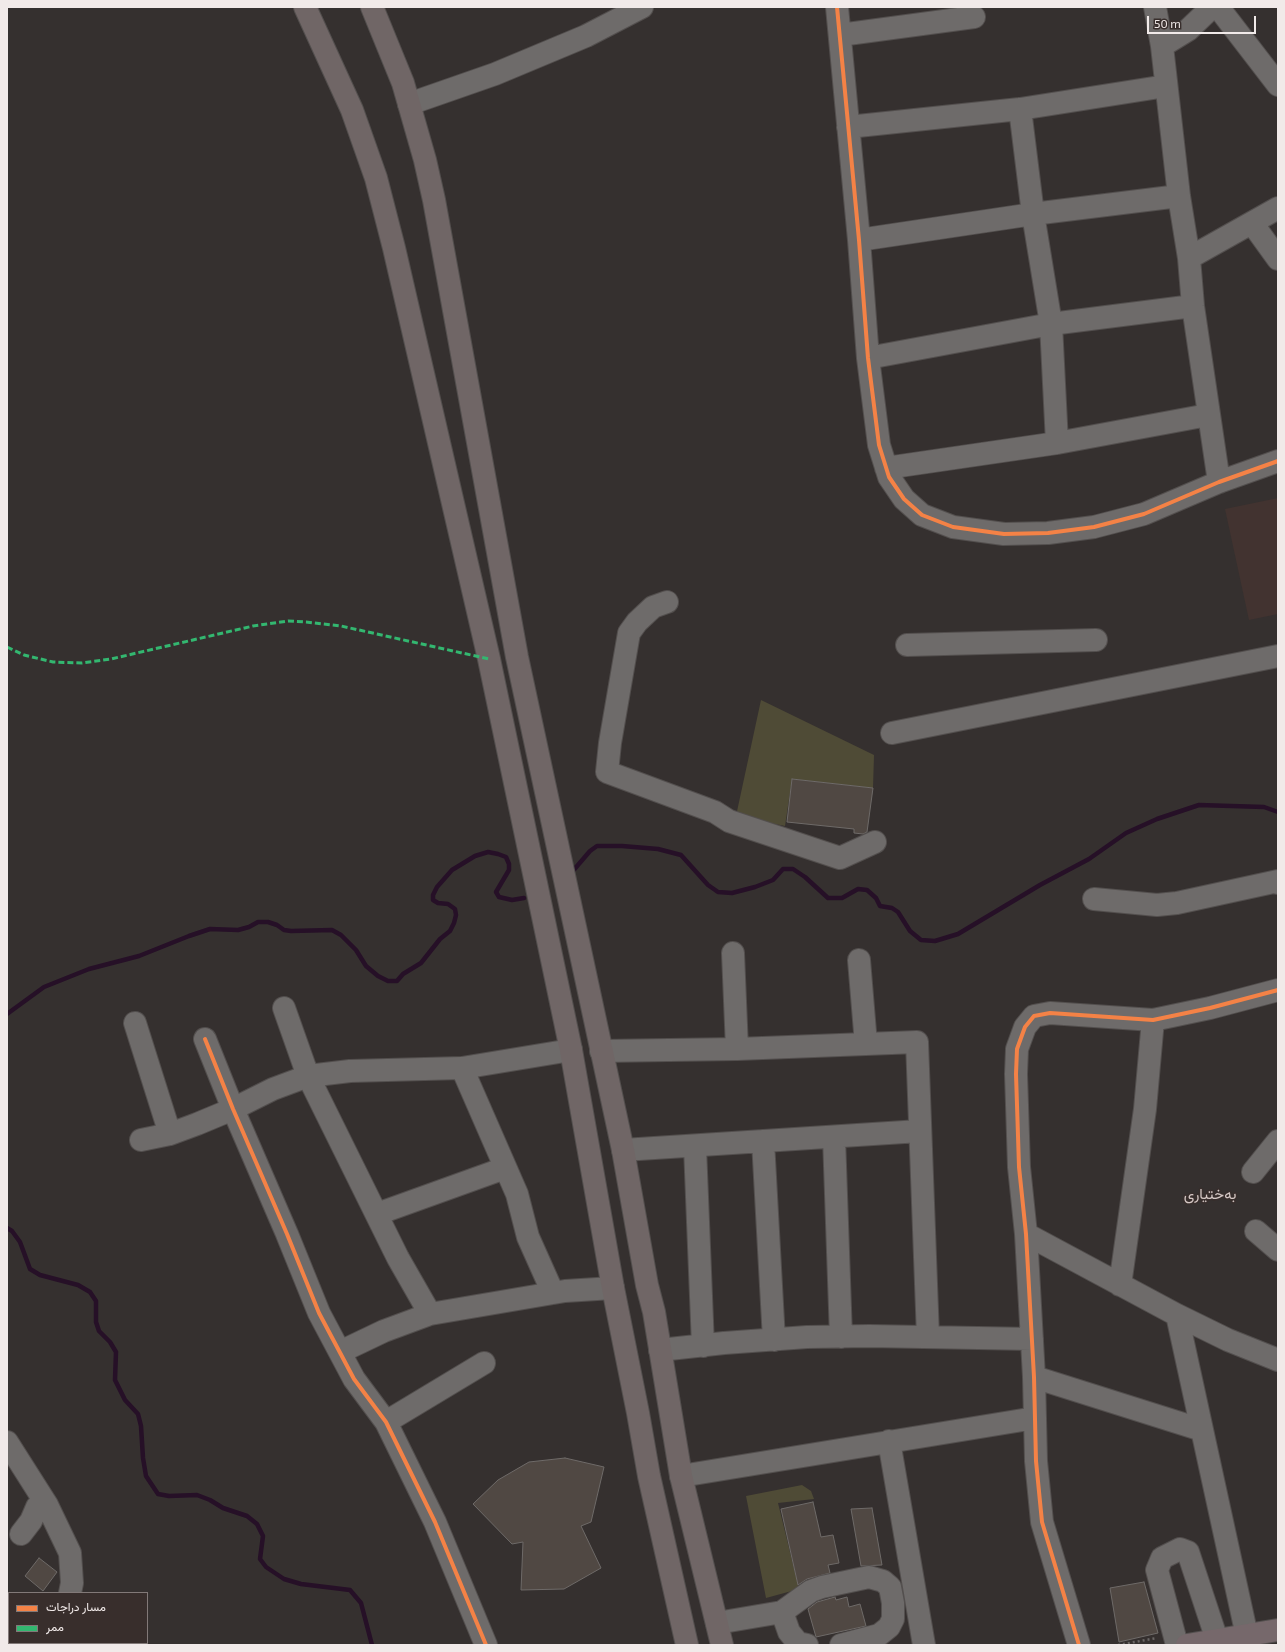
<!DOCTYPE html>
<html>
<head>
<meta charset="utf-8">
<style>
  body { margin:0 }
  #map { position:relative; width:1285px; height:1652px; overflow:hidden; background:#35302f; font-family:"Exo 2",Vazirmatn,sans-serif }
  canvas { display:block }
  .frame { position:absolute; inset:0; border:8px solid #f1eae9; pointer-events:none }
  .legend { position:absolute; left:8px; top:1592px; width:140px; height:52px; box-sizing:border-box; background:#382e2c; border:1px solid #827978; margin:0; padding:5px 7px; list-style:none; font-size:12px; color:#f1eae9 }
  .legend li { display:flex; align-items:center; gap:8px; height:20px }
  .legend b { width:20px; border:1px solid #827978 }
  .scale { position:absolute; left:1147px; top:16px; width:109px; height:18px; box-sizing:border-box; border:2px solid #f1eae9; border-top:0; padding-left:5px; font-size:12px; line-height:14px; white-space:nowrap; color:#f1eae9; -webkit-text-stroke:3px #382e2c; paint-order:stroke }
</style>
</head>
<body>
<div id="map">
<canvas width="1285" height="1652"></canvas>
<div class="frame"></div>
<ul class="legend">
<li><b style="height:5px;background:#f48246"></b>مسار دراجات</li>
<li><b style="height:5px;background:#33b770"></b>ممر</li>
</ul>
<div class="scale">50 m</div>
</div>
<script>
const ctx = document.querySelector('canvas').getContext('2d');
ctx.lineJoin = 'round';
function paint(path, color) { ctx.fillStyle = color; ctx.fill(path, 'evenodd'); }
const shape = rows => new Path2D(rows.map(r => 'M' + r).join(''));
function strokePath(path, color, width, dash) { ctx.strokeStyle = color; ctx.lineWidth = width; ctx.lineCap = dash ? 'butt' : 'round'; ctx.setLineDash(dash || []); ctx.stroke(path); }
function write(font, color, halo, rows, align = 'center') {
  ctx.font = font + ' "Exo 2",Vazirmatn,sans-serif'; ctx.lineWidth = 3; ctx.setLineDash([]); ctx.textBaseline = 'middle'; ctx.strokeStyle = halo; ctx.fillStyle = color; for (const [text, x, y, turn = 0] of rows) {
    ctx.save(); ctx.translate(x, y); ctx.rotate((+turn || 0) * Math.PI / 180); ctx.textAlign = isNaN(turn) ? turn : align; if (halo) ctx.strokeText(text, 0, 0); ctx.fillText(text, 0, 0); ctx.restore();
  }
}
const built = shape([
  [1278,498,1278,614,1249,620,1225,509]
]);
const green = shape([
  [761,700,874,755,873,788,792,779,785,826,736,816],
  [802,1485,811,1491,814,1499,778,1503,799,1589,766,1598,746,1496]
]);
const stream = shape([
  [572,872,590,851,597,846,622,846,658,849,681,855,708,885,718,892,732,893,755,887,773,880,783,869,793,869,805,877,828,898,842,898,858,889,867,890,876,898,880,906,892,908,898,912,910,931,921,940,935,941,958,934,1040,885,1089,859,1126,833,1157,819,1199,805,1264,807,1278,812],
  [7,1014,44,987,89,969,139,956,189,936,210,929,238,930,249,927,258,922,268,922,277,925,284,930,291,931,332,930,341,935,356,950,366,966,378,976,388,981,397,981,403,974,421,963,440,939,450,931,454,923,456,915,455,909,448,904,438,903,433,900,433,895,437,887,452,870,475,856,488,852,498,854,506,857,509,864,509,870,496,892,499,897,512,900,524,898],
  [7,1228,12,1231,20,1242,30,1269,40,1275,78,1285,90,1292,96,1301,96,1322,99,1331,110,1342,116,1352,115,1380,125,1400,138,1414,141,1426,143,1458,146,1476,158,1494,169,1496,197,1495,210,1500,223,1508,247,1516,257,1524,263,1536,260,1559,266,1567,284,1579,301,1584,350,1590,361,1603,372,1645]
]);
const building = shape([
  [792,779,873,788,867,832,863,834,854,833,854,829,787,822,792,779],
  [565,1458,604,1467,591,1522,581,1526,601,1568,564,1589,521,1590,523,1542,512,1544,473,1504,498,1480,529,1462,565,1458],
  [813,1502,821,1537,833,1535,839,1563,828,1565,830,1573,807,1579,798,1585,781,1509,813,1502],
  [872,1508,882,1565,861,1566,851,1509,872,1508],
  [39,1558,57,1572,43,1591,25,1576,39,1558],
  [1144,1582,1158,1633,1119,1642,1110,1588,1144,1582],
  [835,1597,836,1600,847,1597,849,1607,860,1604,866,1626,816,1637,808,1609,817,1602,835,1597]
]);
const path = shape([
  [1118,1645,1157,1638]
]);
const minor = shape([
  [837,7,859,240,868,358,879,445,889,477,904,499,922,515,953,527,1004,534,1048,533,1094,527,1144,514,1219,482,1278,461],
  [1155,7,1162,46,1179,196,1189,258,1193,306,1219,482],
  [1218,7,1278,85],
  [840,35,974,17],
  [1162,46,1188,30,1212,7],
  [409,104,495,74,586,36,642,7],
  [1020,109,1033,214,1051,324,1057,443],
  [848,127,1020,109,1166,86],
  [1252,223,1278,259],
  [859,240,1033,214,1179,196],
  [1189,258,1278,208],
  [868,358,1051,324,1193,306],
  [886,468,1057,443,1208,415],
  [667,602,653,607,637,622,629,633,610,743,607,772,715,812,729,821,840,858,875,842],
  [907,645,1096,640],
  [892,733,1278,656],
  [1094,899,1157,905,1177,903,1278,881,1278,883],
  [733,953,737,1049],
  [859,960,866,1044],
  [284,1008,308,1076,398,1258,430,1314],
  [135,1023,170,1134],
  [205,1039,233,1109,287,1234,319,1313,354,1379,386,1422,435,1522,486,1645],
  [601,1051,737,1049,917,1042,928,1337],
  [462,1068,517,1194,528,1237,553,1293],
  [834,1137,841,1337],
  [141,1140,170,1134,197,1124,233,1109,273,1089,308,1076,350,1071,462,1068,571,1050],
  [763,1141,774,1340],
  [695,1147,703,1346],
  [623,1150,920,1131],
  [1253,1172,1278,1141],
  [377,1214,505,1168],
  [1256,1231,1278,1250],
  [1026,1234,1177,1315,1228,1340,1278,1360],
  [1120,1285,1145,1109,1153,1020],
  [1177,1315,1247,1636],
  [660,1350,724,1343,807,1337,869,1336,1032,1339],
  [340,1352,384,1331,430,1314,565,1291,613,1288],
  [1034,1377,1202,1430],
  [386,1422,484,1363],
  [889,1441,924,1645],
  [7,1442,47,1505,70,1553,72,1583,70,1593],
  [681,1476,1035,1418],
  [21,1534,31,1521,37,1507,47,1505],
  [782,1612,789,1632,798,1643,807,1645],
  [717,1623,782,1612,811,1591,822,1587,869,1577,883,1581,890,1587,893,1603,893,1619,889,1627,879,1635,841,1645],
  [47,1645,48,1643],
  [1079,1645,1042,1522,1036,1461,1034,1377,1026,1234,1019,1167,1016,1074,1017,1049,1025,1027,1034,1016,1050,1013,1153,1020,1210,1008,1278,990],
  [1177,1645,1157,1570,1162,1558,1180,1549,1188,1552,1217,1640]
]);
const major = shape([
  [305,7,352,110,376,178,394,248,489,659,571,1050,613,1288,638,1413,649,1476,687,1645],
  [372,7,403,83,425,160,434,200,517,657,623,1150,647,1285,654,1312,681,1476,722,1645]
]);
const highway = shape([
  [1187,1645,1278,1630]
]);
const quiet = shape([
  [7,647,24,655,53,662,82,663,111,659,253,626,288,621,306,622,341,626,489,659]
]);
const cycleway = shape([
  [837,7,859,240,868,358,879,445,889,477,904,499,922,515,953,527,1004,534,1048,533,1094,527,1144,514,1219,482,1278,461],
  [205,1039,233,1109,287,1234,319,1313,354,1379,386,1422,435,1522,486,1645],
  [1079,1645,1042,1522,1036,1461,1034,1377,1026,1234,1019,1167,1016,1074,1017,1049,1025,1027,1034,1016,1050,1013,1153,1020,1210,1008,1278,990]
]);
const neighbourhoodNames = [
  ["بەختیاری",1210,1194]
];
paint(built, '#423330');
paint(green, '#4f4b36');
strokePath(stream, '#261027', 4.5);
paint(building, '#504843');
strokePath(building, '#6e6a68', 1);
strokePath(minor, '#534f4e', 24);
strokePath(major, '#534f4e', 24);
strokePath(highway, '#534f4e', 24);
strokePath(path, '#6a6665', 2.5, [2, 3]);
strokePath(minor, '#6e6b6a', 22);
strokePath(major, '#706666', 22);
strokePath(highway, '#76686b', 22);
strokePath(quiet, '#33b770', 3, [6, 3]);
strokePath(cycleway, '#f48246', 4);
write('15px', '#d4c7c4', '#382e2c', neighbourhoodNames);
</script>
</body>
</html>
